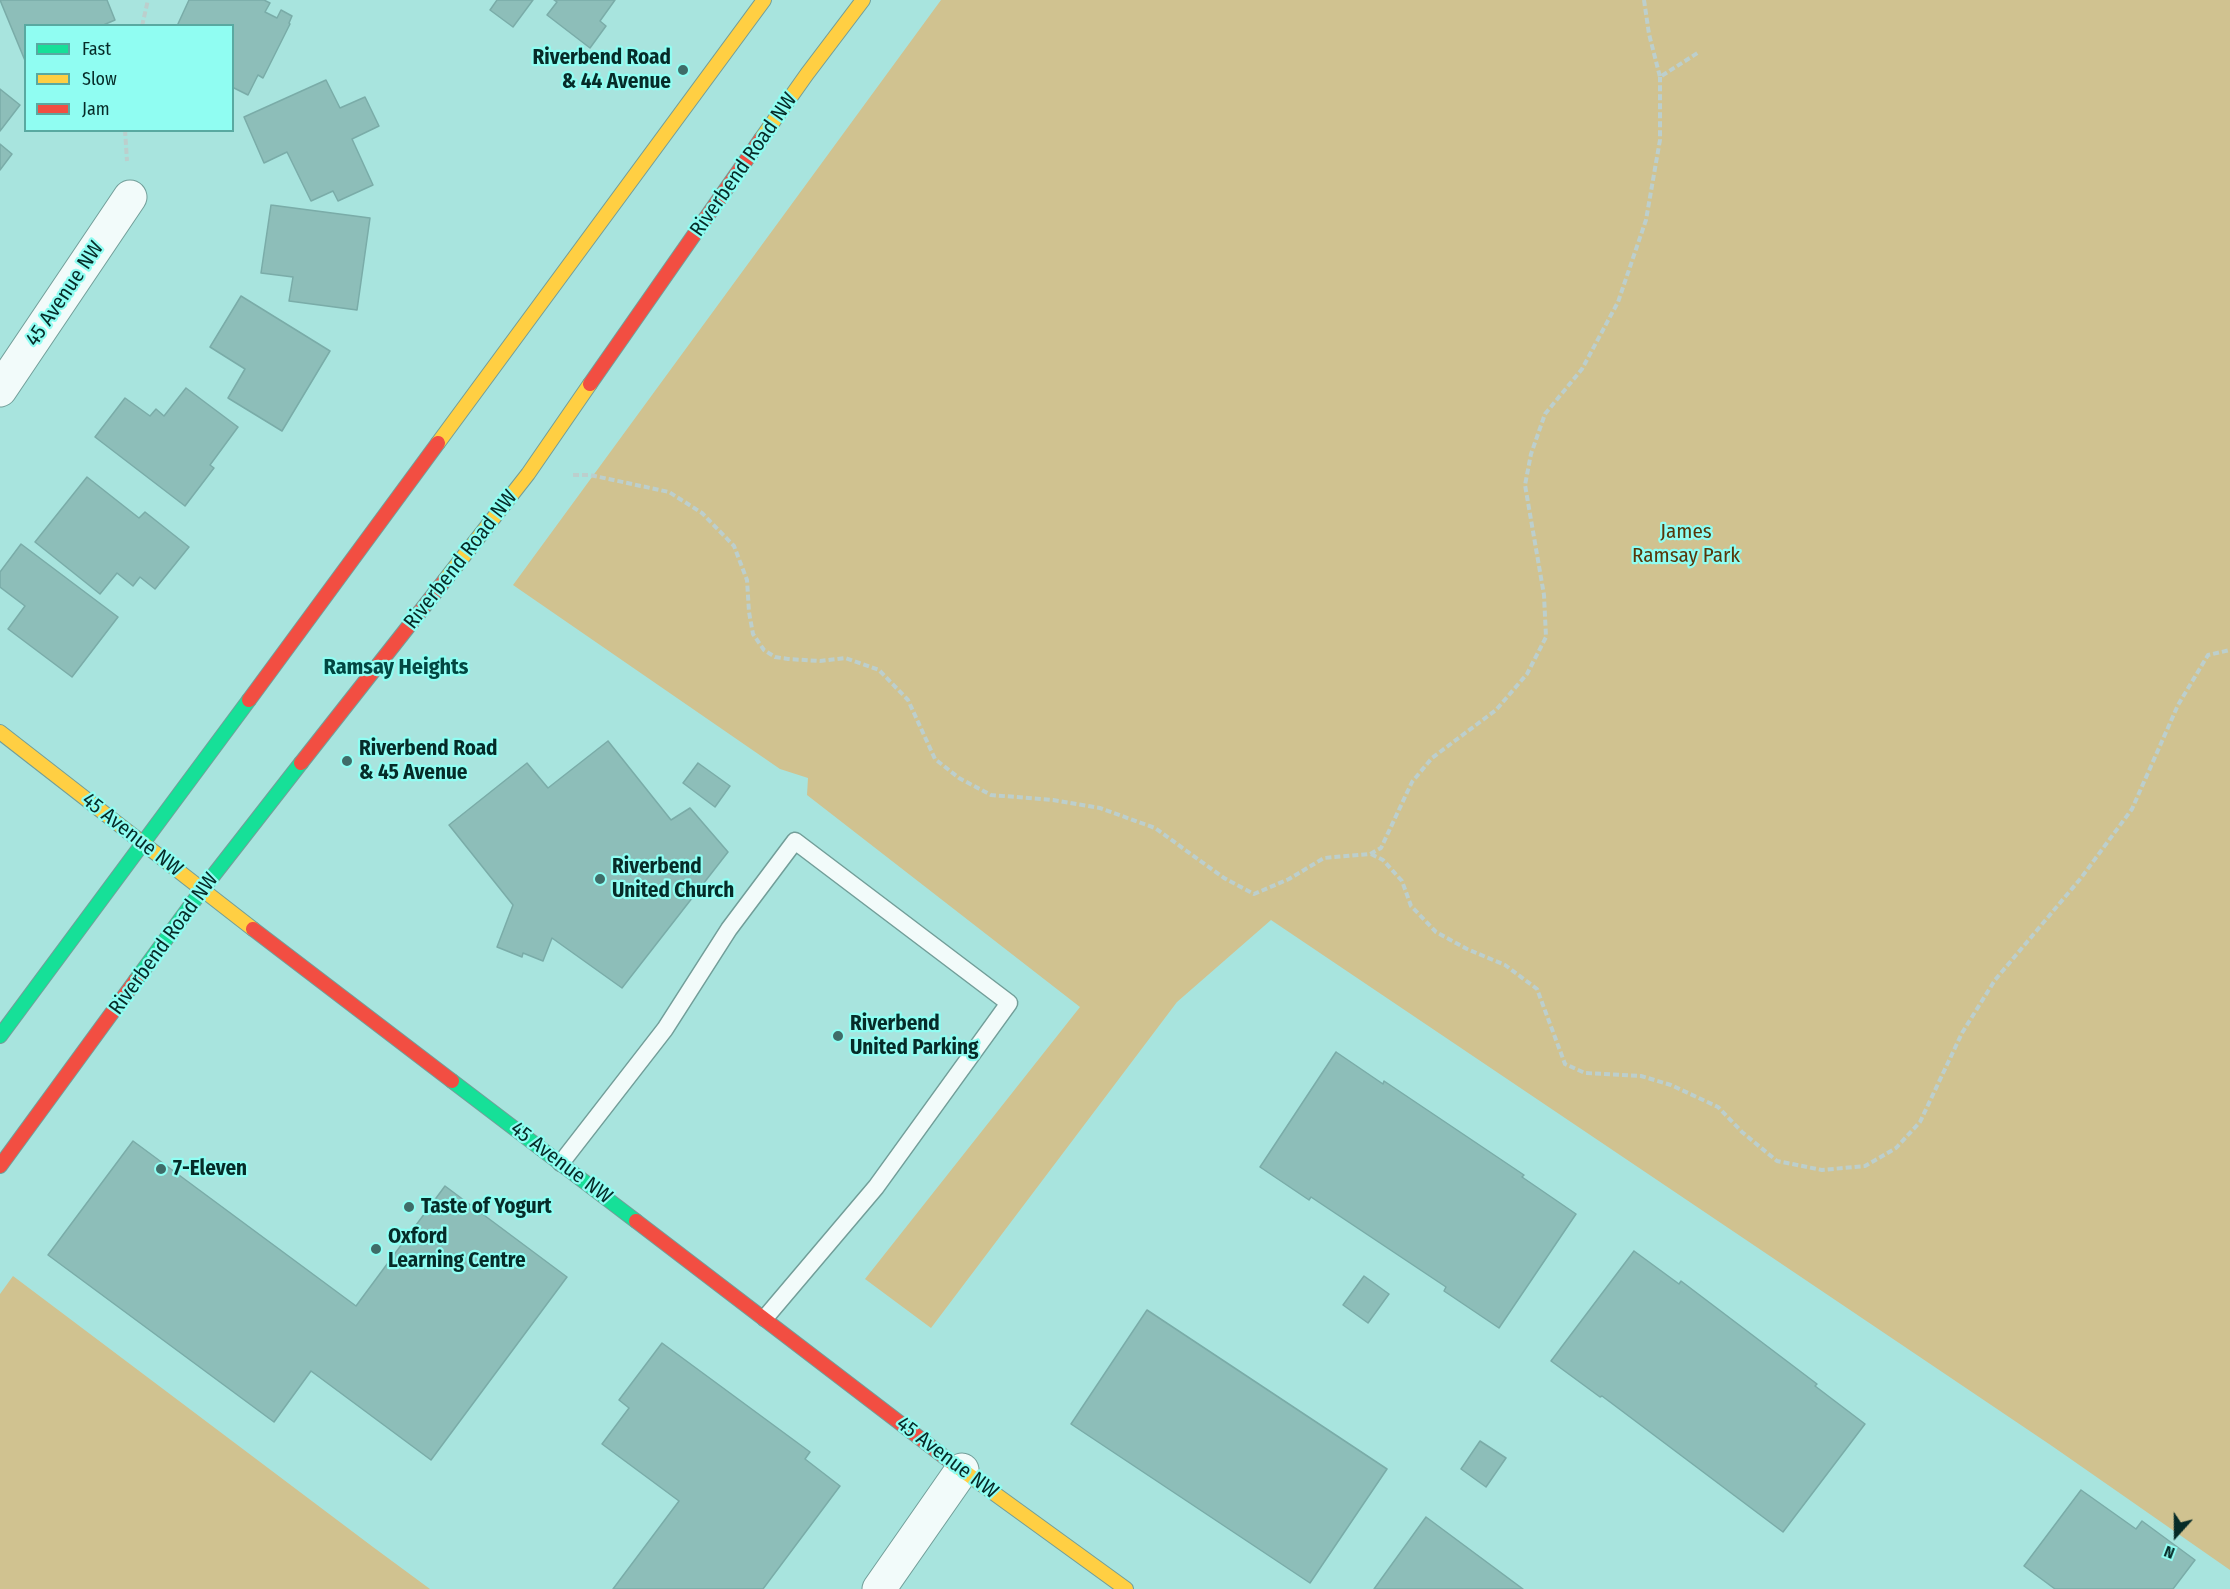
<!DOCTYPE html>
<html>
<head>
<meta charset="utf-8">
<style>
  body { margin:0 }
  #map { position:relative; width:2230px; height:1589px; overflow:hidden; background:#a8e4de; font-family:"Fira Sans Condensed",sans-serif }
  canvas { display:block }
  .legend { position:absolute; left:24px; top:24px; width:210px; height:108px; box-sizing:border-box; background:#90fdf2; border:2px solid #59a9a1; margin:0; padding:8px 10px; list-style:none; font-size:18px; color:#062b28 }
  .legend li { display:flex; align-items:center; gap:12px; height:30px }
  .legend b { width:30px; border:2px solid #59a9a1 }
  .north { position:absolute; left:2146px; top:1505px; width:60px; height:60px; -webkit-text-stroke:4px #90fdf2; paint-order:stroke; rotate:201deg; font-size:16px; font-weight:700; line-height:24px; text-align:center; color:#062b28 }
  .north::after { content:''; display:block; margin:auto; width:21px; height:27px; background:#062b28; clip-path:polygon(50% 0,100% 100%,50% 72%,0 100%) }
</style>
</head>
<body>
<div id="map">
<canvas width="2230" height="1589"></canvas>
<ul class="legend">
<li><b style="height:8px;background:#16e098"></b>Fast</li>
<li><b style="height:8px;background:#ffcf43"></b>Slow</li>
<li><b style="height:8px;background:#f24e42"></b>Jam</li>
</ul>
<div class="north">N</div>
</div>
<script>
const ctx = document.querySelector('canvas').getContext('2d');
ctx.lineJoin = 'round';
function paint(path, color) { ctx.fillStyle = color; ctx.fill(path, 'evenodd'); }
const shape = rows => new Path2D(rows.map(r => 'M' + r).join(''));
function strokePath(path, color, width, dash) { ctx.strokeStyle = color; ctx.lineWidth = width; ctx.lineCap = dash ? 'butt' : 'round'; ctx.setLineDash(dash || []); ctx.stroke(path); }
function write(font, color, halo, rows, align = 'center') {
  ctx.font = font + ' "Fira Sans Condensed",sans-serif'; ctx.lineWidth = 4.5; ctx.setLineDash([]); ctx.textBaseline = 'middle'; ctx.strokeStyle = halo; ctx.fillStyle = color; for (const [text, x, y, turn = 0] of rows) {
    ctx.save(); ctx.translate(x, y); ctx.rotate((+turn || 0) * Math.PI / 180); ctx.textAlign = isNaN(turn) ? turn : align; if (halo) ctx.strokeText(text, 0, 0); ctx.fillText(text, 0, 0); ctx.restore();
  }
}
const green = shape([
  [941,0,2230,0,2230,1570,2052,1446,1271,920,1177,1002,931,1328,865,1279,1080,1007,807,795,808,778,780,769,513,585],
  [13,1276,373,1547,430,1589,0,1589,0,1294]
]);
const building = shape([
  [0,0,107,0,115,20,101,26,26,26,26,63,0,0],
  [189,0,264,0,270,3,265,12,277,18,281,10,292,16,289,23,290,24,263,78,258,75,248,95,232,87,232,26,177,26,189,0],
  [497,0,533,0,513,27,490,10,497,0],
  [554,0,615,0,600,21,606,26,590,48,547,15,557,2,554,0],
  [326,80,340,108,365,97,379,126,352,139,373,185,338,201,333,191,311,201,287,152,264,163,244,117,326,80],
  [0,89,20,105,0,131,0,89],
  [0,144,12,154,0,170,0,144],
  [271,205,370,218,357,310,289,301,293,277,261,273,271,205],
  [241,296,330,351,282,431,228,398,245,369,210,347,241,296],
  [186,388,238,427,210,465,214,468,185,506,95,437,125,398,150,416,156,409,164,416,186,388],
  [87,477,139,518,145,512,189,547,155,589,140,577,133,586,117,573,100,594,35,542,87,477],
  [21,544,118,617,72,677,8,629,25,606,0,587,0,572,21,544],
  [608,741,671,820,690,808,728,852,622,988,552,938,543,961,523,953,522,957,497,947,513,905,449,825,527,763,548,788,608,741],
  [698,763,730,786,715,807,683,783,698,763],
  [1336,1052,1383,1084,1384,1081,1524,1175,1522,1177,1576,1214,1499,1328,1444,1291,1446,1287,1311,1197,1309,1200,1260,1167,1336,1052],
  [133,1141,356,1306,445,1186,567,1277,431,1460,311,1371,274,1422,48,1255,133,1141],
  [1634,1251,1679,1284,1681,1281,1817,1384,1815,1386,1865,1424,1783,1532,1602,1396,1600,1397,1551,1361,1634,1251],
  [1364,1276,1389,1294,1368,1323,1343,1305,1364,1276],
  [1147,1310,1387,1469,1310,1583,1071,1424,1147,1310],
  [662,1343,810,1452,805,1459,840,1486,763,1589,613,1589,679,1501,602,1444,629,1408,619,1400,662,1343],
  [1480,1441,1506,1458,1486,1487,1461,1469,1480,1441],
  [2081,1490,2136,1529,2142,1521,2195,1560,2173,1589,2055,1589,2024,1566,2081,1490],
  [1426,1517,1523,1589,1374,1589,1426,1517]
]);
const path = shape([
  [1644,0,1649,34,1660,77,1699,52],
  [142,26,148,0],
  [125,130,127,161],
  [573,475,590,475,669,492,702,513,734,546,747,580,749,612,753,634,764,650,775,657,788,659,820,661,845,658,879,670,908,700,935,759,959,778,991,795,1053,800,1100,808,1155,828,1224,878,1254,894,1289,879,1324,858,1370,854,1381,848,1412,782,1432,758,1496,710,1527,674,1546,637,1544,595,1525,485,1531,454,1545,414,1582,369,1618,302,1646,220,1660,140,1660,77],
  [1371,854,1383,860,1402,881,1411,906,1436,932,1467,949,1505,965,1537,989,1565,1064,1585,1073,1641,1076,1671,1085,1718,1107,1742,1132,1777,1161,1822,1170,1865,1166,1896,1148,1920,1122,1962,1033,1995,980,2081,878,2132,809,2178,705,2208,655,2230,650]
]);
const lane = shape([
  [561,1163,665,1029,729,929,795,841,1009,1003,876,1187,765,1318]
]);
const street = shape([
  [0,390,130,197],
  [879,1589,962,1470]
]);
const fast = shape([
  [136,980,202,890,301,763],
  [0,1036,249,700],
  [452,1081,636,1221]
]);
const slow = shape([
  [761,139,807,74,863,0],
  [438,443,764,0],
  [445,580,528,474,590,384],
  [0,732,253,929],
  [951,1462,1126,1589]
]);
const jam = shape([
  [590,384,761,139],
  [249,700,438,443],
  [301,763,445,580],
  [253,929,452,1081],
  [0,1166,136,980],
  [636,1221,951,1462]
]);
const markers = [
  [683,70,6,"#3f6c68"],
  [347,761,6,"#3f6c68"],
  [600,879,6,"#3f6c68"],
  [838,1036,6,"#3f6c68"],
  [161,1169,6,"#3f6c68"],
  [409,1207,6,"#3f6c68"],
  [376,1249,6,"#3f6c68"]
];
const poiNames = [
  ["Riverbend Road",671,58,"right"],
  ["& 44 Avenue",671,82,"right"],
  ["Riverbend Road",359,749],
  ["& 45 Avenue",359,773],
  ["Riverbend",612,867],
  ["United Church",612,891],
  ["Riverbend",850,1024],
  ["United Parking",850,1048],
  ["7-Eleven",173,1169],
  ["Taste of Yogurt",421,1207],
  ["Oxford",388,1237],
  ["Learning Centre",388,1261]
];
const streetNames = [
  ["Riverbend Road NW",744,165,-55],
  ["45 Avenue NW",65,294,-56],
  ["Riverbend Road NW",461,560,-52],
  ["45 Avenue NW",132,835,38],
  ["Riverbend Road NW",164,944,-54],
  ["45 Avenue NW",561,1163,37],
  ["45 Avenue NW",947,1458,37]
];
const parkNames = [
  ["James",1686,532],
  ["Ramsay Park",1686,556]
];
const neighbourhoodNames = [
  ["Ramsay Heights",396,668]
];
paint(green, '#d0c290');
paint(building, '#8dbeb9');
strokePath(building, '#7aaca8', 1.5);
strokePath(lane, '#729e99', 19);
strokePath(street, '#729e99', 35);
strokePath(fast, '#729e99', 16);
strokePath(slow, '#729e99', 16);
strokePath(jam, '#729e99', 16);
strokePath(path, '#bccfcd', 4, [6, 3]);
strokePath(lane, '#f2fbfa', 16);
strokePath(street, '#f2fbfa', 33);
strokePath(fast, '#16e098', 14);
strokePath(slow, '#ffcf43', 14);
strokePath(jam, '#f24e42', 14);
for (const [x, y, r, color] of markers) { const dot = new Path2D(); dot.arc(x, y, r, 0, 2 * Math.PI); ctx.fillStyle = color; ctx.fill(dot); strokePath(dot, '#90fdf2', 2); }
write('bold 21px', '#062b28', '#90fdf2', poiNames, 'left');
write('21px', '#062b28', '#90fdf2', streetNames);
write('21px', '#583609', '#90fdf2', parkNames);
write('bold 22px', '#034742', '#90fdf2', neighbourhoodNames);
</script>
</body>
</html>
